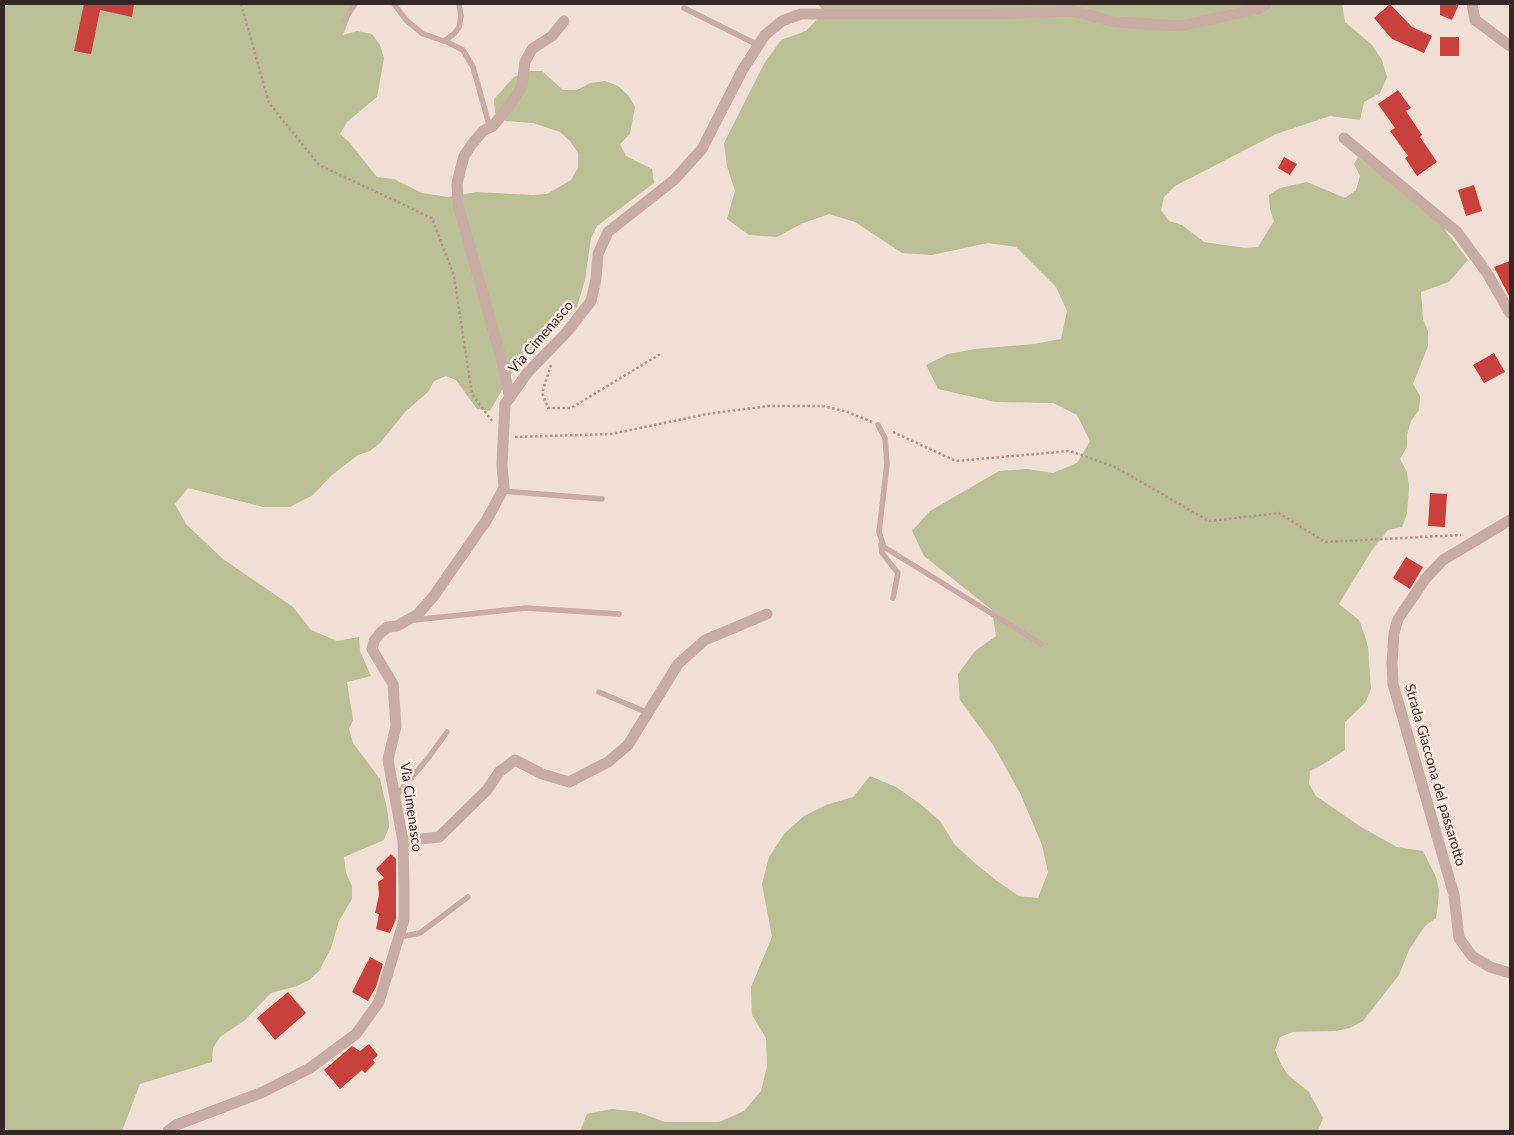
<!DOCTYPE html>
<html>
<head>
<meta charset="utf-8">
<style>
  body { margin:0 }
  #map { position:relative; width:1514px; height:1135px; overflow:hidden; background:#f1ded5; font-family:Lato,sans-serif }
  canvas { display:block }
  .frame { position:absolute; inset:0; border:5px solid #332624; pointer-events:none }
</style>
</head>
<body>
<div id="map">
<canvas width="1514" height="1135"></canvas>
<div class="frame"></div>
</div>
<script>
const ctx = document.querySelector('canvas').getContext('2d');
ctx.lineJoin = 'round';
function paint(path, color) { ctx.fillStyle = color; ctx.fill(path, 'evenodd'); }
const shape = rows => new Path2D(rows.map(r => 'M' + r).join(''));
function strokePath(path, color, width, dash) { ctx.strokeStyle = color; ctx.lineWidth = width; ctx.lineCap = dash ? 'butt' : 'round'; ctx.setLineDash(dash || []); ctx.stroke(path); }
function write(font, color, halo, rows, align = 'center') {
  ctx.font = font + ' Lato,sans-serif'; ctx.lineWidth = 5; ctx.setLineDash([]); ctx.textBaseline = 'middle'; ctx.strokeStyle = halo; ctx.fillStyle = color; for (const [text, x, y, turn = 0] of rows) {
    ctx.save(); ctx.translate(x, y); ctx.rotate((+turn || 0) * Math.PI / 180); ctx.textAlign = isNaN(turn) ? turn : align; if (halo) ctx.strokeText(text, 0, 0); ctx.fillText(text, 0, 0); ctx.restore();
  }
}
const green = shape([
  [4,4,355,4,343,35,357,31,372,34,380,45,384,58,377,97,347,122,340,134,349,142,377,177,394,179,422,193,448,197,476,192,533,195,547,194,571,180,578,168,578,153,570,141,560,132,533,123,506,121,495,113,494,99,514,77,529,71,542,71,563,90,577,90,590,83,605,81,618,86,628,95,635,107,630,134,620,144,626,156,652,169,654,183,597,226,591,238,585,280,577,307,511,374,490,411,477,409,456,380,446,376,434,381,428,392,406,411,380,443,370,451,358,455,332,475,313,495,290,507,263,507,188,488,175,504,186,524,223,559,293,607,311,630,337,641,359,637,360,651,371,676,347,682,353,720,349,729,353,743,380,779,388,814,389,827,384,840,344,857,346,873,352,886,352,899,339,921,331,948,319,971,309,980,297,986,271,993,245,1020,220,1037,213,1048,212,1062,140,1084,122,1131,4,1131],
  [818,4,1342,4,1345,22,1372,45,1382,60,1387,77,1380,93,1364,102,1360,120,1330,116,1276,134,1175,186,1164,197,1161,210,1169,221,1182,225,1204,242,1245,248,1258,247,1274,221,1270,209,1269,195,1280,188,1307,182,1345,198,1356,190,1360,176,1354,164,1358,157,1437,219,1468,260,1449,282,1421,292,1423,319,1428,331,1428,346,1413,384,1420,396,1419,410,1411,421,1407,434,1407,447,1400,459,1407,472,1409,486,1407,514,1402,527,1388,530,1372,550,1339,604,1359,620,1364,633,1368,647,1371,689,1365,703,1345,722,1345,750,1322,765,1310,771,1309,784,1316,796,1361,827,1397,847,1423,851,1436,877,1439,890,1438,904,1436,918,1425,926,1409,950,1399,975,1363,1021,1350,1028,1336,1031,1293,1032,1280,1037,1275,1050,1281,1064,1288,1075,1309,1092,1323,1118,1318,1131,580,1131,587,1114,612,1109,638,1112,665,1122,719,1122,744,1111,761,1091,767,1066,766,1038,752,1015,751,987,772,937,762,884,769,857,784,834,804,816,826,805,853,797,870,776,896,787,919,803,940,821,955,845,976,864,997,881,1019,896,1038,898,1048,872,1042,845,1020,793,993,745,960,700,958,674,975,651,996,636,992,610,924,556,912,531,930,511,999,471,1027,469,1053,473,1077,463,1090,441,1077,415,1053,403,995,402,938,389,926,365,948,354,975,349,1034,344,1061,339,1067,311,1056,287,1016,247,988,243,932,255,902,253,855,222,829,214,801,224,777,237,749,235,727,219,735,191,727,166,724,143,765,62,781,40,806,31,824,12]
]);
const building = shape([
  [84,4,134,4,132,17,100,10,91,54,74,51],
  [1390,4,1412,27,1432,36,1424,53,1392,39,1374,18],
  [1440,4,1459,4,1452,20,1440,15],
  [1440,37,1459,37,1459,56,1440,56],
  [1398,90,1411,108,1406,111,1422,135,1420,137,1437,162,1417,176,1405,158,1408,156,1390,131,1395,128,1378,104],
  [1284,157,1297,164,1290,175,1278,168],
  [1474,185,1482,211,1466,216,1458,190],
  [1510,261,1510,298,1494,267],
  [1494,353,1505,372,1484,383,1473,365],
  [1430,493,1447,494,1445,527,1428,526],
  [1406,557,1423,567,1410,589,1393,578],
  [391,854,396,859,396,919,390,933,376,929,379,914,375,913,379,895,378,882,384,878,376,869],
  [370,957,383,964,376,987,368,1001,352,992],
  [288,992,306,1013,275,1040,257,1018],
  [369,1044,378,1055,373,1060,375,1063,365,1073,362,1070,340,1089,324,1070,352,1046,360,1051]
]);
const path = shape([
  [241,4,269,103,319,165,432,218,454,276,472,394,492,421],
  [551,365,542,393,548,408,571,408,662,353],
  [893,432,956,461,1070,451,1115,467,1209,521,1279,513,1325,542,1461,535],
  [515,437,611,434,707,414,769,406,823,406,848,412,872,422]
]);
const lane = shape([
  [394,4,407,21,423,34,447,42,463,50,473,67,490,128],
  [684,8,758,45],
  [344,21,355,4],
  [444,41,454,34,459,27,461,16,459,4],
  [878,425,885,438,887,464,879,532,884,547,1041,644],
  [502,491,602,499],
  [881,544,882,553,898,573,893,598],
  [414,620,526,608,619,614],
  [599,692,648,713],
  [396,796,429,757,447,732],
  [400,937,420,933,468,897]
]);
const street = shape([
  [1472,4,1475,20,1510,46],
  [1344,138,1457,232,1487,273,1510,313],
  [510,398,501,358,458,205,457,183,464,156,472,144,483,131,493,126,509,106,522,86,525,62,532,49,552,36,564,21],
  [1510,520,1443,560,1426,578,1398,619,1394,633,1392,663,1393,684,1454,895,1459,938,1472,956,1490,967,1510,973],
  [403,841,439,837,487,790,499,772,515,760,542,774,569,782,608,762,628,745,678,664,705,640,767,614],
  [168,1131,176,1125,263,1092,310,1068,356,1034,379,1002,404,920,404,885,403,841,388,760,396,726,393,684,372,649,374,641,380,633,388,627,397,626,418,614,433,597,486,521,504,488,502,464,505,404,528,372,566,333,591,301,596,279,598,254,608,232,674,180,702,149,743,69,765,35,782,21,801,14,992,14,1073,11,1115,22,1180,26,1258,9,1266,4]
]);
const streetNames = [
  ["Via Cimenasco",541,337,-49],
  ["Strada Giaccona del passarotto",1435,775,74],
  ["Via Cimenasco",411,807,82]
];
paint(green, '#babf96');
paint(building, '#c8413c');
strokePath(path, '#b4958c', 2.5, [2.5, 2.5]);
strokePath(lane, '#c8aba2', 5.5);
strokePath(street, '#c8aba2', 11);
write('14px', '#332624', '#f9e9e1', streetNames);
</script>
</body>
</html>
